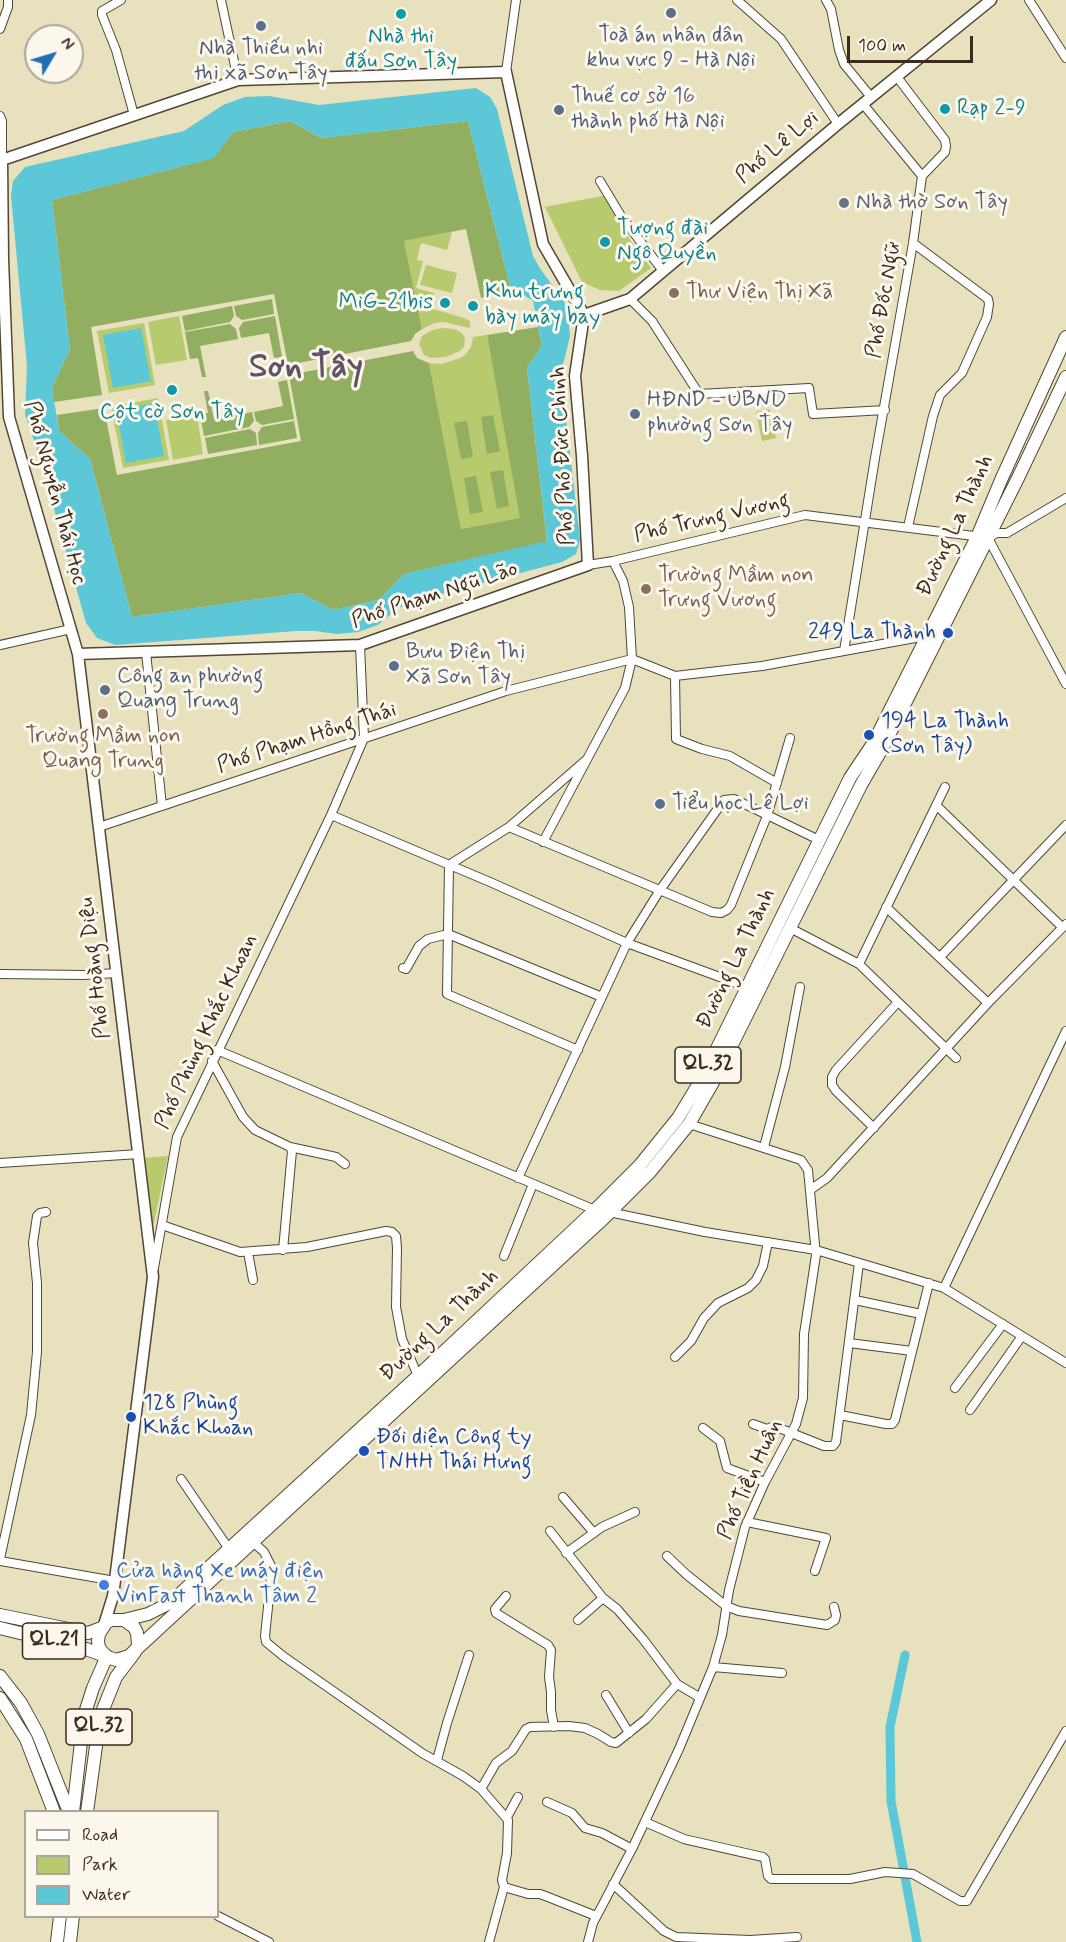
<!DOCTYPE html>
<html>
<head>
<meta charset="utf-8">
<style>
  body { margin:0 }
  #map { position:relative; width:1066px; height:1942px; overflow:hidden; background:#e7e1bd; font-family:Mynerve,sans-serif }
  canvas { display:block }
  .legend { position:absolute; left:24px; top:1810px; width:195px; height:108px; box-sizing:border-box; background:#fbf7ec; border:2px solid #aea59a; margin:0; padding:8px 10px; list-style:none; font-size:18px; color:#3b2a1e }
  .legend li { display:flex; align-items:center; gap:12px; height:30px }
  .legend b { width:30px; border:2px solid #aea59a }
  .north { position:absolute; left:24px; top:24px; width:60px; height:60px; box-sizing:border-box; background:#fbf7ec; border:2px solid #aea59a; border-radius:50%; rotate:52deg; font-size:16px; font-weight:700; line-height:24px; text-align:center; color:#3b2a1e }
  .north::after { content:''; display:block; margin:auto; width:21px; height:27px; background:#1f6fb2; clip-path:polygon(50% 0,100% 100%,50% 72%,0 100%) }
  .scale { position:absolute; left:847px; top:36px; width:126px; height:27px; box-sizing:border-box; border:3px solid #3b2a1e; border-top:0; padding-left:8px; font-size:18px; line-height:21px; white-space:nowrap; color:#3b2a1e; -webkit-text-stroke:4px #fbf7ec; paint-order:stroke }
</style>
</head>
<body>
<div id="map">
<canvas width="1066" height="1942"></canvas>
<ul class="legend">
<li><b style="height:8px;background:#fff"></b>Road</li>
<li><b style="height:16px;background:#b7ca6e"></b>Park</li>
<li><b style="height:16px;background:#5cc7d6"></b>Water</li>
</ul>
<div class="north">N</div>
<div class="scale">100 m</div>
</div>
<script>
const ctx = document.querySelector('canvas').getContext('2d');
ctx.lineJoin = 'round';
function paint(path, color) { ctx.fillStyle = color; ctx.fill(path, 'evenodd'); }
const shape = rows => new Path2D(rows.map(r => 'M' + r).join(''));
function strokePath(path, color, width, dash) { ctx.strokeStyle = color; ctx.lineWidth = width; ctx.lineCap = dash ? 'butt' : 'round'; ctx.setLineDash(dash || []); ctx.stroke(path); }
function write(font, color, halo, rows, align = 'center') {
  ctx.font = font + ' Mynerve,sans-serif'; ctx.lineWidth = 6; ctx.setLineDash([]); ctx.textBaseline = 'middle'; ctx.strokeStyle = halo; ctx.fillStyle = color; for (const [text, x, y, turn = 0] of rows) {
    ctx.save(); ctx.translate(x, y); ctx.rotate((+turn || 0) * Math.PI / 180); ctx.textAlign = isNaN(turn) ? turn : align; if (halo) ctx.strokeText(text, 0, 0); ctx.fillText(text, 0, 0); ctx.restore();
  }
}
const green = shape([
  [607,195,628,237,651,268,619,291,600,290,582,282,545,207],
  [452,232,447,250,421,243,417,260,423,261,416,288,434,293,430,308,464,318,470,321,470,328,444,322,435,323,422,329,404,241],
  [426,265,457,273,452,293,420,285],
  [179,316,187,360,156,365,148,322],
  [144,323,155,385,109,393,97,331],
  [442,328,454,329,462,333,465,339,464,347,460,351,446,357,431,358,424,355,419,344,422,336,432,330],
  [487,335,521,518,461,529,429,363,442,364,460,358,465,355,471,347,473,337],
  [158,398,169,460,123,468,111,407],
  [770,409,776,438,762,441,756,412],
  [197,415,203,454,173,460,166,420],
  [168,1156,152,1232,143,1158]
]);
const forest = shape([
  [290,121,321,138,468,121,510,286,496,295,481,298,466,229,404,241,422,329,415,334,411,341,288,365,274,294,91,327,102,395,54,402,52,387,70,350,52,200,213,158,233,132],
  [272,299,274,314,242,320,236,316,234,306],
  [232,306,234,316,230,322,185,331,182,316],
  [275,316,282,357,274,358,269,333,241,338,239,328,243,322],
  [230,324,236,329,238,339,200,346,206,377,202,377,198,358,190,359,185,332],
  [538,327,542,345,527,368,547,542,404,574,379,600,333,610,301,593,132,617,90,459,59,431,57,415,104,408,117,475,301,441,289,375,413,351,417,358,429,363,461,529,520,518,487,335],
  [287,380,294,419,262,425,256,421,254,412,283,406,278,382],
  [204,391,208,391,214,419,252,412,254,421,249,427,204,436,200,414,208,413],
  [493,415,500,451,487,454,481,417],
  [294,421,297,438,259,445,258,433,262,427],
  [467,421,473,457,461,459,454,423],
  [250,429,256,433,257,445,208,454,205,438],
  [503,470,509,506,497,509,490,472],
  [476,476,483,512,470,514,464,478]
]);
const water = shape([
  [476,88,490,97,497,109,533,256,541,270,564,301,568,315,570,336,562,369,562,384,580,540,576,554,562,562,415,601,397,609,378,625,358,632,337,634,315,631,296,631,115,645,97,638,86,623,39,455,25,415,27,366,11,196,13,181,25,167,184,131,223,105,245,97,269,96,319,105],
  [290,121,321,138,468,121,510,286,533,301,542,345,527,368,547,541,404,574,379,600,333,610,301,593,132,617,90,459,59,431,52,387,70,350,52,200,214,158,233,132],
  [141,328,151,381,113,388,103,335],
  [154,403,164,456,126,463,116,410]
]);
const canal = shape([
  [905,1655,890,1727,891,1801,917,1942]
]);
const minor = shape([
  [121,0,102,11,102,15,116,50,134,115],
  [221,0,238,80],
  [737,0,781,39,838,124],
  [826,0,831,9,839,50,844,64,871,97],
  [1029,0,1066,58],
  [0,29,8,7,8,0],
  [506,72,516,0],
  [897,77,945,140,946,146,945,152,922,176],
  [0,116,2,121,2,160,0,160],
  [600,181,621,216,663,271],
  [630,299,652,321,699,394,809,388,813,414,885,410],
  [908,527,933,416,940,395,962,373,987,317,989,304,988,299,913,243],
  [988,538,1066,684],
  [988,538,997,533,1007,533,1066,498],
  [588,565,613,561,805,515,982,537],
  [0,645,71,629],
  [844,651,875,458,913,243,922,176,863,104],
  [146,652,162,806],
  [632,659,675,676,762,666,926,636],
  [675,676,676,739,702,749,730,756,777,783],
  [936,805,1062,927],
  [331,815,490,882,627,943,747,987],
  [99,827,506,691,632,659],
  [509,827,712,912,721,913,727,910,731,905,767,816,790,738],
  [543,842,625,688,632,659,629,607,623,581,613,561],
  [886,907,988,1003],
  [790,928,859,964,956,1058],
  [940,957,1066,825],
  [859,964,945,787],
  [403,968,406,969,419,946,428,939,448,934,602,997],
  [0,974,84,975,117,973],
  [217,1050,595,1210],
  [578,1050,447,994,449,865,509,827,586,760],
  [212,1061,243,1117,255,1130,290,1147,292,1151,283,1250],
  [874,1128,836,1091,832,1085,832,1077,836,1070,898,1002],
  [290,1147,336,1157,345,1164],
  [764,1147,785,1067,800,987],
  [0,1163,139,1154],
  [518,1178,627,943,660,890,724,800,734,799,819,840],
  [810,1190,827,1178,988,1003,1066,924],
  [609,1212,705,1232,816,1250,944,1288,1066,1363],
  [162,1225,240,1252,307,1247,386,1231,392,1232,396,1236,397,1248,396,1307,402,1339,418,1376],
  [248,1252,253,1280],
  [504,1256,533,1184],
  [154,1268,177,1137,331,815,364,738,360,645],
  [944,1288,1066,1031],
  [855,1300,921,1314],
  [849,1343,912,1351],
  [675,1357,691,1341,704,1318,718,1303,748,1288,756,1280,763,1266,768,1242],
  [955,1388,1003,1324],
  [970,1410,1022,1336],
  [840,1415,886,1424,892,1424,895,1420,929,1283],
  [753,1424,767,1429,774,1426,824,1446,833,1446,836,1442,859,1263],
  [703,1428,720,1441,727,1468,765,1482],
  [181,1479,229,1549],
  [563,1497,594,1533],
  [747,1522,826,1538,815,1571],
  [550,1531,603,1598,617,1609,643,1639,677,1684,699,1697],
  [253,1542,264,1552,272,1568,265,1636,266,1642,283,1656,422,1753,463,1776,481,1789,508,1820,507,1853,502,1880,504,1887,528,1894,540,1894,548,1897,596,1916],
  [566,1553,602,1527,635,1512],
  [667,1556,687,1575,726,1606,739,1611,827,1625,835,1620,836,1615,834,1607],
  [0,1559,31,1415,37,1352,37,1283,33,1243,37,1216,40,1213,46,1212],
  [0,1561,115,1581],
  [506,1596,495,1609,496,1613,548,1645,551,1650,549,1677,551,1692,551,1710,554,1727],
  [578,1620,603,1598],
  [713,1667,782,1673],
  [606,1695,629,1733],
  [437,1760,447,1723,469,1655],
  [481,1789,496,1763,512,1751,526,1729,530,1727,569,1726,585,1728,598,1734,611,1742,616,1743,646,1719,677,1684],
  [547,1802,572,1813,585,1828,602,1833,632,1849],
  [507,1817,518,1797],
  [645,1822,684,1839,763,1857,765,1859,768,1876,771,1879,850,1879,885,1872,913,1874,960,1901,967,1901,1066,1731],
  [613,1884,664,1931,676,1937,750,1940,797,1937],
  [218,1916,269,1942],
  [489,1942,504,1887],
  [588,1942,593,1923,632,1849,679,1749,713,1667,722,1635,729,1590,745,1527,765,1482,796,1424,803,1398,804,1334,816,1255,808,1170,801,1160,689,1124]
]);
const major = shape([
  [584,315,630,299,838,124,991,0],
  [78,654,360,645,588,565,582,456,575,376,584,315,543,244,506,72,238,80,2,160,3,259,9,417,78,654,153,1277,113,1596,104,1625]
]);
const highway = shape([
  [0,1615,88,1633,101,1628],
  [0,1628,86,1649,116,1660,129,1656,604,1218,650,1172,689,1124,716,1077,861,785,883,747,1018,478,1066,377],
  [106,1656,99,1648,98,1641,99,1634,106,1623,111,1620,124,1620,148,1614,170,1603,418,1376,595,1210,640,1165,678,1118,704,1075,850,778,874,742,978,535,1001,480,1066,337],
  [0,1676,21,1703,38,1734,69,1812],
  [0,1698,26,1739,54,1812],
  [73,1812,84,1716,93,1688,107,1656],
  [87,1812,100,1717,116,1677,135,1652,138,1645,137,1633,134,1627,124,1620],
  [57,1942,60,1916],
  [70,1942,73,1916]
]);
const markers = [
  [671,13,6,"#5c6f8a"],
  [401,14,6,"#0f9aa8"],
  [261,26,6,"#5c6f8a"],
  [945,109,6,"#0f9aa8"],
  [559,110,6,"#5c6f8a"],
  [844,203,6,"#6b7280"],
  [605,242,6,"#0f9aa8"],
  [674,293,6,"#8d6e63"],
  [445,303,6,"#0f9aa8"],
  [473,306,6,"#0f9aa8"],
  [172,390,6,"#0f9aa8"],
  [635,414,6,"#5c6f8a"],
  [646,589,6,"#8d6e63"],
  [948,633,6,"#1a4fb4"],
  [394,666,6,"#5c6f8a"],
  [105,690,6,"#5c6f8a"],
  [103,714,6,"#8d6e63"],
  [869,735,6,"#1a4fb4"],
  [660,804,6,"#5c6f8a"],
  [131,1417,6,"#1a4fb4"],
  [364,1451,6,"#1a4fb4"],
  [104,1585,6,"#3f7fe0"]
];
const shields = [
  [708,1065,66],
  [54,1641,63],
  [99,1727,66]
];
const shieldNames = [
  ["QL.32",708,1065],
  ["QL.21",54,1641],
  ["QL.32",99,1727]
];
const serviceNames = [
  ["Toà án nhân dân",671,36,"center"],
  ["khu vực 9 - Hà Nội",671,61,"center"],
  ["Nhà Thiếu nhi",261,49,"center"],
  ["thị xã Sơn Tây",261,74,"center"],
  ["Thuế cơ sở 16",571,97],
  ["thành phố Hà Nội",571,122],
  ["HĐND - UBND",647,401],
  ["phường Sơn Tây",647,426],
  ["Bưu Điện Thị",406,653],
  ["Xã Sơn Tây",406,678],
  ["Công an phường",117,677],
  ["Quang Trung",117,702],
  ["Tiểu học Lê Lợi",672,804]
];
const cultureNames = [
  ["Nhà thi",401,37,"center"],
  ["đấu Sơn Tây",401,62,"center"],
  ["Rạp 2-9",957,109],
  ["Tượng đài",617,229],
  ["Ngô Quyền",617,254],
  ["Khu trưng",485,293],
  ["bày máy bay",485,318],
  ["MiG-21bis",433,303,"right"],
  ["Cột cờ Sơn Tây",172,413,"center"]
];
const streetNames = [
  ["Phố Lê Lợi",778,148,-40],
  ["Phố Đốc Ngữ",885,300,-80],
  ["Phố Phó Đức Chính",564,456,-93],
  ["Phố Nguyễn Thái Học",54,493,75],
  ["Phố Trưng Vương",712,519,-13],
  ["Đường La Thành",956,526,-65],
  ["Phố Phạm Ngũ Lão",435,596,-18],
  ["Phố Phạm Hồng Thái",307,739,-18],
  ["Đường La Thành",737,959,-64],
  ["Phố Hoàng Diệu",96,968,-97],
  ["Phố Phùng Khắc Khoan",207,1032,-65],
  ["Đường La Thành",440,1326,-43],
  ["Phố Tiền Huân",751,1480,-66]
];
const worshipNames = [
  ["Nhà thờ Sơn Tây",856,203]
];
const educationNames = [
  ["Thư Viện Thị Xã",686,293],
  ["Trường Mầm non",658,576],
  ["Trưng Vương",658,601],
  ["Trường Mầm non",103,737,"center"],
  ["Quang Trung",103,762,"center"]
];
const transitNames = [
  ["249 La Thành",936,633,"right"],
  ["194 La Thành",881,722],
  ["(Sơn Tây)",881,747],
  ["128 Phùng",143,1404],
  ["Khắc Khoan",143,1429],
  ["Đối diện Công ty",376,1438],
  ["TNHH Thái Hưng",376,1463]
];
const shopNames = [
  ["Cửa hàng Xe máy điện",116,1572],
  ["VinFast Thanh Tâm 2",116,1597]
];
const townNames = [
  ["Sơn Tây",306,369]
];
paint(green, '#b7ca6e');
paint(forest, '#91ae61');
paint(water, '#5cc7d6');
strokePath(canal, '#5cc7d6', 9);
strokePath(minor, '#554536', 10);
strokePath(major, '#554536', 13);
strokePath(highway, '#554536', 14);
strokePath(minor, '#fff', 8);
strokePath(major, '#fff', 10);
strokePath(highway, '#fff', 12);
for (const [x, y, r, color] of markers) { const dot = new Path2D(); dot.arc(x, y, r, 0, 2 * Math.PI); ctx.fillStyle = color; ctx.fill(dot); strokePath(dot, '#fbf7ec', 2); }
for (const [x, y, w] of shields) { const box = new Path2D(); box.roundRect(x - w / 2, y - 18, w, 36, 4.5); ctx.fillStyle = '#fbf7ec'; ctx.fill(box); strokePath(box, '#3b2a1e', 1.5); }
write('bold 21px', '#3b2a1e', null, shieldNames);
write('22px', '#4e5e75', '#fbf7ec', serviceNames, 'left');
write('22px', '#0d838f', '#fbf7ec', cultureNames, 'left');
write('22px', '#3b2a1e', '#fbf7ec', streetNames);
write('22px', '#5b616d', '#fbf7ec', worshipNames, 'left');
write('22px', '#785e54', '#fbf7ec', educationNames, 'left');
write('22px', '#164399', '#fbf7ec', transitNames, 'left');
write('22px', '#366cbe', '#fbf7ec', shopNames, 'left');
write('bold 34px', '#625364', '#fbf7ec', townNames);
</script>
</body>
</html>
